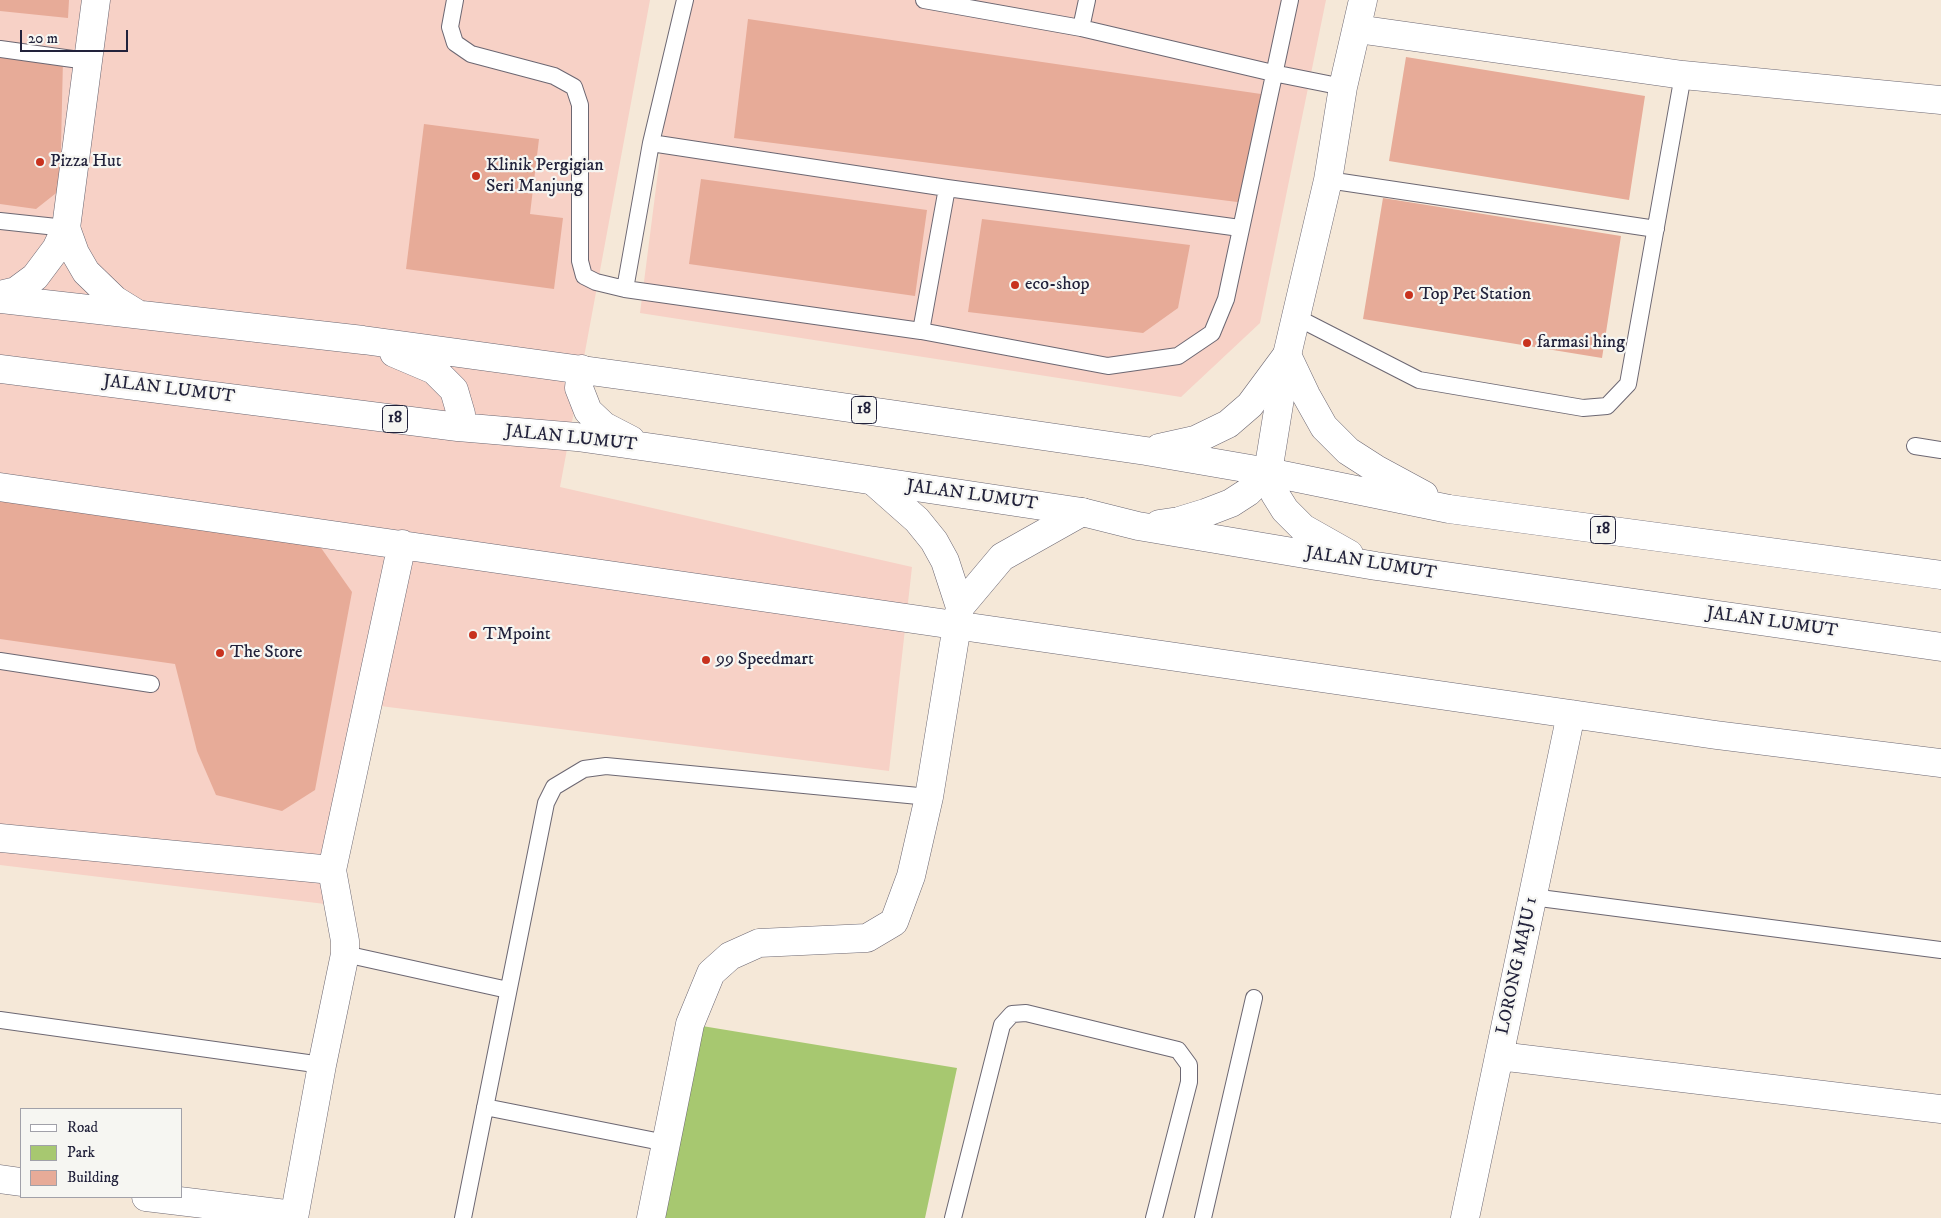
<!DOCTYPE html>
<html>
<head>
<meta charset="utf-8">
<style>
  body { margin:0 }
  #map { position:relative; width:1941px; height:1218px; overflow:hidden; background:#f5e8d8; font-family:"IM FELL DW Pica",serif }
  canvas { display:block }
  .legend { position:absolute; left:20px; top:1108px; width:162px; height:90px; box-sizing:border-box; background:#f6f6f2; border:1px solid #a1a1a9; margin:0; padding:6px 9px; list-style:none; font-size:15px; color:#22223b }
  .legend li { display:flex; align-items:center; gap:10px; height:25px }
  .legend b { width:25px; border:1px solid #a1a1a9 }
  .scale { position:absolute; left:20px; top:30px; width:108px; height:22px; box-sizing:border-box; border:2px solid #22223b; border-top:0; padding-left:6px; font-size:15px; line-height:18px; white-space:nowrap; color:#22223b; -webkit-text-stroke:4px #f6f6f2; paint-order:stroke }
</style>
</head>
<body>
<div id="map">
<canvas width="1941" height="1218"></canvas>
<ul class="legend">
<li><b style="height:6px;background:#fff"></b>Road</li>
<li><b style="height:14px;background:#a7c870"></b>Park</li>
<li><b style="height:14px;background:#e7ab98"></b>Building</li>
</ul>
<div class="scale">20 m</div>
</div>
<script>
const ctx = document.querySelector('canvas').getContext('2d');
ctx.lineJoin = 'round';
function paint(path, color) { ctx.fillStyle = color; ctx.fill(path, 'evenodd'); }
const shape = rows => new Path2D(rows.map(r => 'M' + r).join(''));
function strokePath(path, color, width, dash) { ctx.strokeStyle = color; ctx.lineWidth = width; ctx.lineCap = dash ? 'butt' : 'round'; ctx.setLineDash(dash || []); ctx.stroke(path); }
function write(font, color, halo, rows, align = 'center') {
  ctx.font = font + ' "IM FELL DW Pica",serif'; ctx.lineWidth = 4.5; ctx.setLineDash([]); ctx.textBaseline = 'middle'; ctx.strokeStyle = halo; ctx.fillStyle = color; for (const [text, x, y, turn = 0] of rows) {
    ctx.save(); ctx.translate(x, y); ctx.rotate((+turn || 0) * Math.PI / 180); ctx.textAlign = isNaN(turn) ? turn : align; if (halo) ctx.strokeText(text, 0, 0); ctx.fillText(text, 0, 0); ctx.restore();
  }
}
const built = shape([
  [0,0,650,0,560,487,912,567,889,771,357,703,325,904,0,865],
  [680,0,1326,0,1260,323,1181,397,640,313]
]);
const green = shape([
  [690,1024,957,1068,925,1218,651,1218]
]);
const building = shape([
  [0,0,69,0,68,18,0,11],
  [748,19,1261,94,1245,203,734,138],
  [0,54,63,59,60,190,36,209,0,204],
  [1406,57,1645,96,1629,200,1389,161],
  [424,124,539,139,530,214,563,218,554,289,406,269],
  [701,179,927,210,915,296,689,264],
  [1383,198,1621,236,1602,358,1363,319],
  [982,219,1190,245,1178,308,1143,333,968,312],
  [0,500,319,545,352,592,315,790,282,811,216,795,197,751,175,664,0,639]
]);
const lane = shape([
  [455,0,450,27,455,43,471,54,554,76,574,87,580,105,580,261,584,276,596,282,625,289,921,331,1108,366,1178,356,1212,333,1226,299,1290,0],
  [924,0,1081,28,1273,73,1343,87],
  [1081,28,1087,0],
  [0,49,87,61],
  [651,143,947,188,1240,228],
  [1328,180,1656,229],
  [0,221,66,228],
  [625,289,651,143,685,0],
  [1296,317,1419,380,1583,408,1607,406,1628,384,1683,75],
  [921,331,947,188],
  [1915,446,1941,450],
  [0,661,151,684],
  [1532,897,1941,950],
  [345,954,508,990],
  [0,1020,322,1065],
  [485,1107,666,1143],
  [463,1218,546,803,554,787,584,769,606,766,929,797],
  [953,1218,1002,1025,1012,1014,1026,1013,1178,1050,1189,1065,1189,1082,1154,1218],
  [1203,1218,1254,998]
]);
const street = shape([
  [1357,29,1683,75,1941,100],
  [66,228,96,0],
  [0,487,1716,735,1941,763],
  [960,607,1002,557,1082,512],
  [0,838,332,870],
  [1499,1056,1941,1109],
  [0,1179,21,1182],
  [146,1197,294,1215],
  [294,1218,322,1065,345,954,345,941,332,870,402,544],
  [651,1218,690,1024,711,973,730,956,759,943,867,938,894,922,911,876,929,797,960,607,945,561,934,541,917,520,874,482],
  [1465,1218,1571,714]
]);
const secondary = shape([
  [1268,472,1287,355,1328,180,1343,87,1363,0]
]);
const primary = shape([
  [66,228,75,253,86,272,115,300,136,313],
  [0,295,16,291,35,277,56,249,66,228],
  [0,299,363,340,663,381,1146,451,1268,472,1449,509,1941,575],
  [394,353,434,370,454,390,461,414,458,427],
  [0,369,458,427,577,437,689,453,1082,512,1138,526,1376,566,1941,647],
  [581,369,579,388,588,411,604,426,631,440],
  [1159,448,1195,440,1228,424,1250,405,1287,355,1306,395,1324,427,1348,451,1376,469,1424,495],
  [1268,472,1275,494,1285,510,1303,528,1349,554],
  [1159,524,1179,521,1205,513,1231,503,1248,492,1268,472]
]);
const markers = [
  [40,162,5,"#c8321e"],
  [476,176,5,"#c8321e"],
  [1015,285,5,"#c8321e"],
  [1409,295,5,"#c8321e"],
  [1527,343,5,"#c8321e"],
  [473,635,5,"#c8321e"],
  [220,653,5,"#c8321e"],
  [706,660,5,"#c8321e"]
];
const shields = [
  [864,410,25],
  [395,419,25],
  [1603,530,25]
];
const shieldNames = [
  ["18",864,410],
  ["18",395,419],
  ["18",1603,530]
];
const poiNames = [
  ["Pizza Hut",50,162],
  ["Klinik Pergigian",486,166],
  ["Seri Manjung",486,187],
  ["eco-shop",1025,285],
  ["Top Pet Station",1419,295],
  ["farmasi hing",1537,343],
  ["TMpoint",483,635],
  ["The Store",230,653],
  ["99 Speedmart",716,660]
];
const streetNames = [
  ["JALAN LUMUT",169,390,7],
  ["JALAN LUMUT",571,439,6],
  ["JALAN LUMUT",972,496,8],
  ["JALAN LUMUT",1371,564,9],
  ["JALAN LUMUT",1772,623,8],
  ["LORONG MAJU 1",1518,966,-78]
];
paint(built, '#f7d1c6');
paint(green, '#a7c870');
paint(building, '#e7ab98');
strokePath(lane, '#6c6772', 18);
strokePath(street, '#6c6772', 29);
strokePath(secondary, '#6c6772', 29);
strokePath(primary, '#6c6772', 29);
strokePath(lane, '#fff', 16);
strokePath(street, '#fff', 28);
strokePath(secondary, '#fff', 28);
strokePath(primary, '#fff', 28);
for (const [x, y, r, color] of markers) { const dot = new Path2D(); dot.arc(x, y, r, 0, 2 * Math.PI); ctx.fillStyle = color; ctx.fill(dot); strokePath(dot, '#f6f6f2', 2); }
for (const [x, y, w] of shields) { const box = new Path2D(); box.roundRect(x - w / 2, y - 13.5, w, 27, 4); ctx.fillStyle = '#f6f6f2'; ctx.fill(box); strokePath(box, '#22223b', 1); }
write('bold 16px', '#22223b', null, shieldNames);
write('18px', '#22223b', '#f6f6f2', poiNames, 'left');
write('18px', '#22223b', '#f6f6f2', streetNames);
</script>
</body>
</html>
